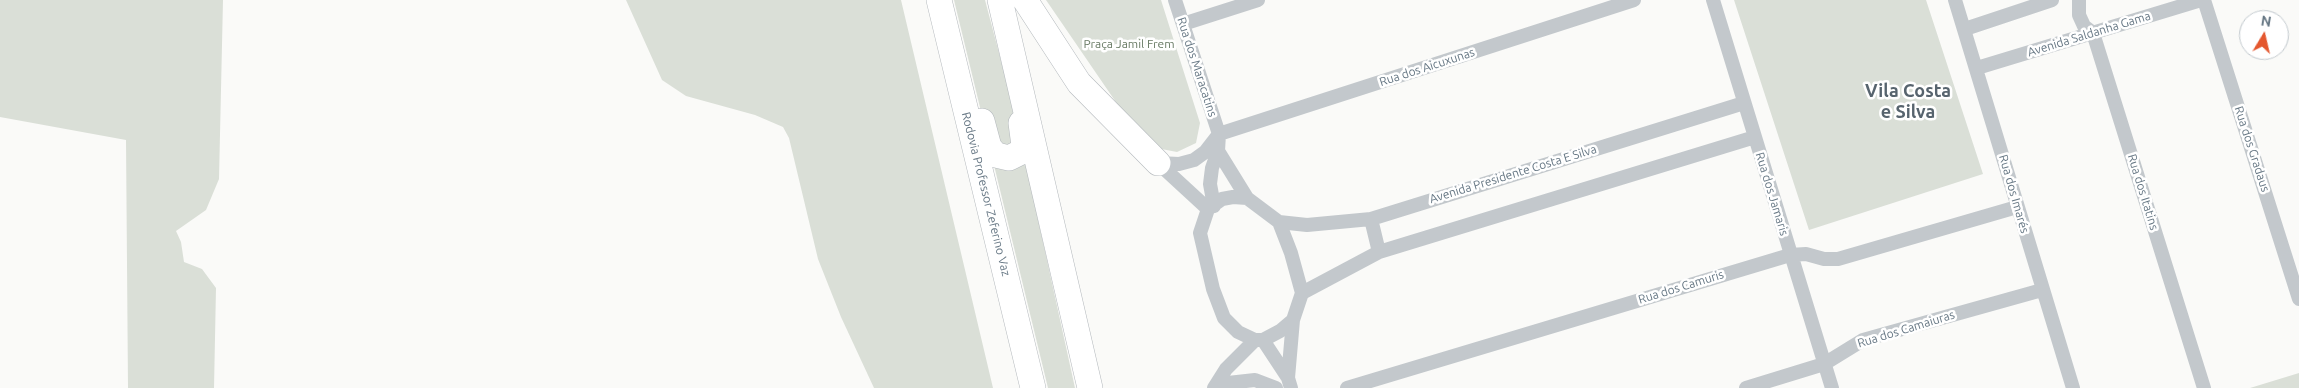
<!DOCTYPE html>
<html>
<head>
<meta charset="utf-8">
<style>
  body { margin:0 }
  #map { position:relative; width:2299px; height:388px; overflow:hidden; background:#fafaf8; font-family:Ubuntu,sans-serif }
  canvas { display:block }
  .north { position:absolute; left:2239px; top:10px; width:50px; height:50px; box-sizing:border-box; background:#fff; border:1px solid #c1c8cd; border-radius:50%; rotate:9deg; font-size:14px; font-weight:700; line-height:20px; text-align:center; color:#657683 }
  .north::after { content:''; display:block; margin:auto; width:18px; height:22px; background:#e4572e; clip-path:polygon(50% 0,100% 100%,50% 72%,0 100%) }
</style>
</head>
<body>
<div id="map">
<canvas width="2299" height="388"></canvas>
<div class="north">N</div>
</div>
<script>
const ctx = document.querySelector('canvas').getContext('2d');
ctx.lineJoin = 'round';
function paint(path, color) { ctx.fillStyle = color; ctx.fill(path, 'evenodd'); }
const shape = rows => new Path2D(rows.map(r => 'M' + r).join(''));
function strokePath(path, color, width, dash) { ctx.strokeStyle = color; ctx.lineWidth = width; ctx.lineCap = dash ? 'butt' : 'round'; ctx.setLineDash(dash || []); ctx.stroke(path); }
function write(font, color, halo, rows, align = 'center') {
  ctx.font = font + ' Ubuntu,sans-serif'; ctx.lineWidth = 5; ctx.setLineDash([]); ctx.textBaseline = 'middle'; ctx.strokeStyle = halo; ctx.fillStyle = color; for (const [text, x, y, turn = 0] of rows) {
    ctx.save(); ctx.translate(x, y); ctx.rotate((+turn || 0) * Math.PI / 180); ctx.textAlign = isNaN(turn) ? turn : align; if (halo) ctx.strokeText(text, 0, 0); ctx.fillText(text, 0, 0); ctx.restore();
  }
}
const green = shape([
  [0,0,223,0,219,179,206,210,176,231,181,242,184,262,202,269,216,288,214,388,128,388,126,140,0,117],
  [626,0,901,0,993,388,874,388,841,317,818,259,789,138,783,127,755,115,686,96,662,80],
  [954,0,985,0,1014,110,1075,388,1048,388],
  [1046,0,1161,0,1200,123,1196,143,1177,152,1146,146],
  [1734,0,1926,0,1983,174,1809,230],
  [2299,373,2299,388,2250,388]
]);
const street = shape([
  [1175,0,1219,134,1218,151,1212,168,1210,184,1214,206],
  [1713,0,1832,388],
  [1955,0,2073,388],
  [2079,0,2079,15,2084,26,2093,33,2204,388],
  [2204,0,2299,299],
  [1183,24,1258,0],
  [1965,29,2052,0],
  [1977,68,2201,0],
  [1218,151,1247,198],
  [1158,163,1179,164,1194,160,1205,152,1219,134,1634,0],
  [1158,163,1208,209],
  [1233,197,1247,198,1279,222,1291,253,1302,293,1293,320,1280,331,1263,340,1255,340,1238,332,1224,318,1213,289,1200,233,1208,209,1222,199,1233,197],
  [1371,219,1379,252],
  [1279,222,1307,225,1371,219,1744,103],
  [1302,293,1379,252,1755,137],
  [1263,340,1288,378,1291,388],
  [1288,378,1293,320],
  [1214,388,1226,369,1255,340],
  [1221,388,1228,383,1255,380,1276,388],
  [1347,388,1790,255,1806,254,1824,259,1838,259,2017,207],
  [1746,388,1824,364,1863,340,2042,290]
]);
const highway = shape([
  [939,0,1033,388],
  [1000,0,1090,388],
  [1025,0,1079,83,1158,163],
  [982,121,989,147,996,155,1009,158,1021,152,1024,146,1021,123]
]);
const streetNames = [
  ["Avenida Saldanha Gama",2089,34,-17],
  ["Rua dos Maracatins",1197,67,72],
  ["Rua dos Aicuxunas",1427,67,-18],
  ["Rua dos Gradaus",2252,149,72],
  ["Avenida Presidente Costa E Silva",1513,174,-17],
  ["Rua dos Itatins",2143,192,73],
  ["Rodovia Professor Zeferino Vaz",986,194,76],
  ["Rua dos Jamaris",1772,194,73],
  ["Rua dos Imarés",2014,194,74],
  ["Rua dos Camuris",1681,287,-17],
  ["Rua dos Camaiuras",1906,329,-17]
];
const parkNames = [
  ["Praça Jamil Frem",1129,44]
];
const districtNames = [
  ["Vila Costa",1908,91],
  ["e Silva",1908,112]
];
paint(green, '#dadfd7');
strokePath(highway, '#b4b9bd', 26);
strokePath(street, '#c3c8cc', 14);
strokePath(highway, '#fff', 25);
write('12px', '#657683', '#fff', streetNames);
write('12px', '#687a64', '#fff', parkNames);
write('bold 18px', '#57646e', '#fff', districtNames);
</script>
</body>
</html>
